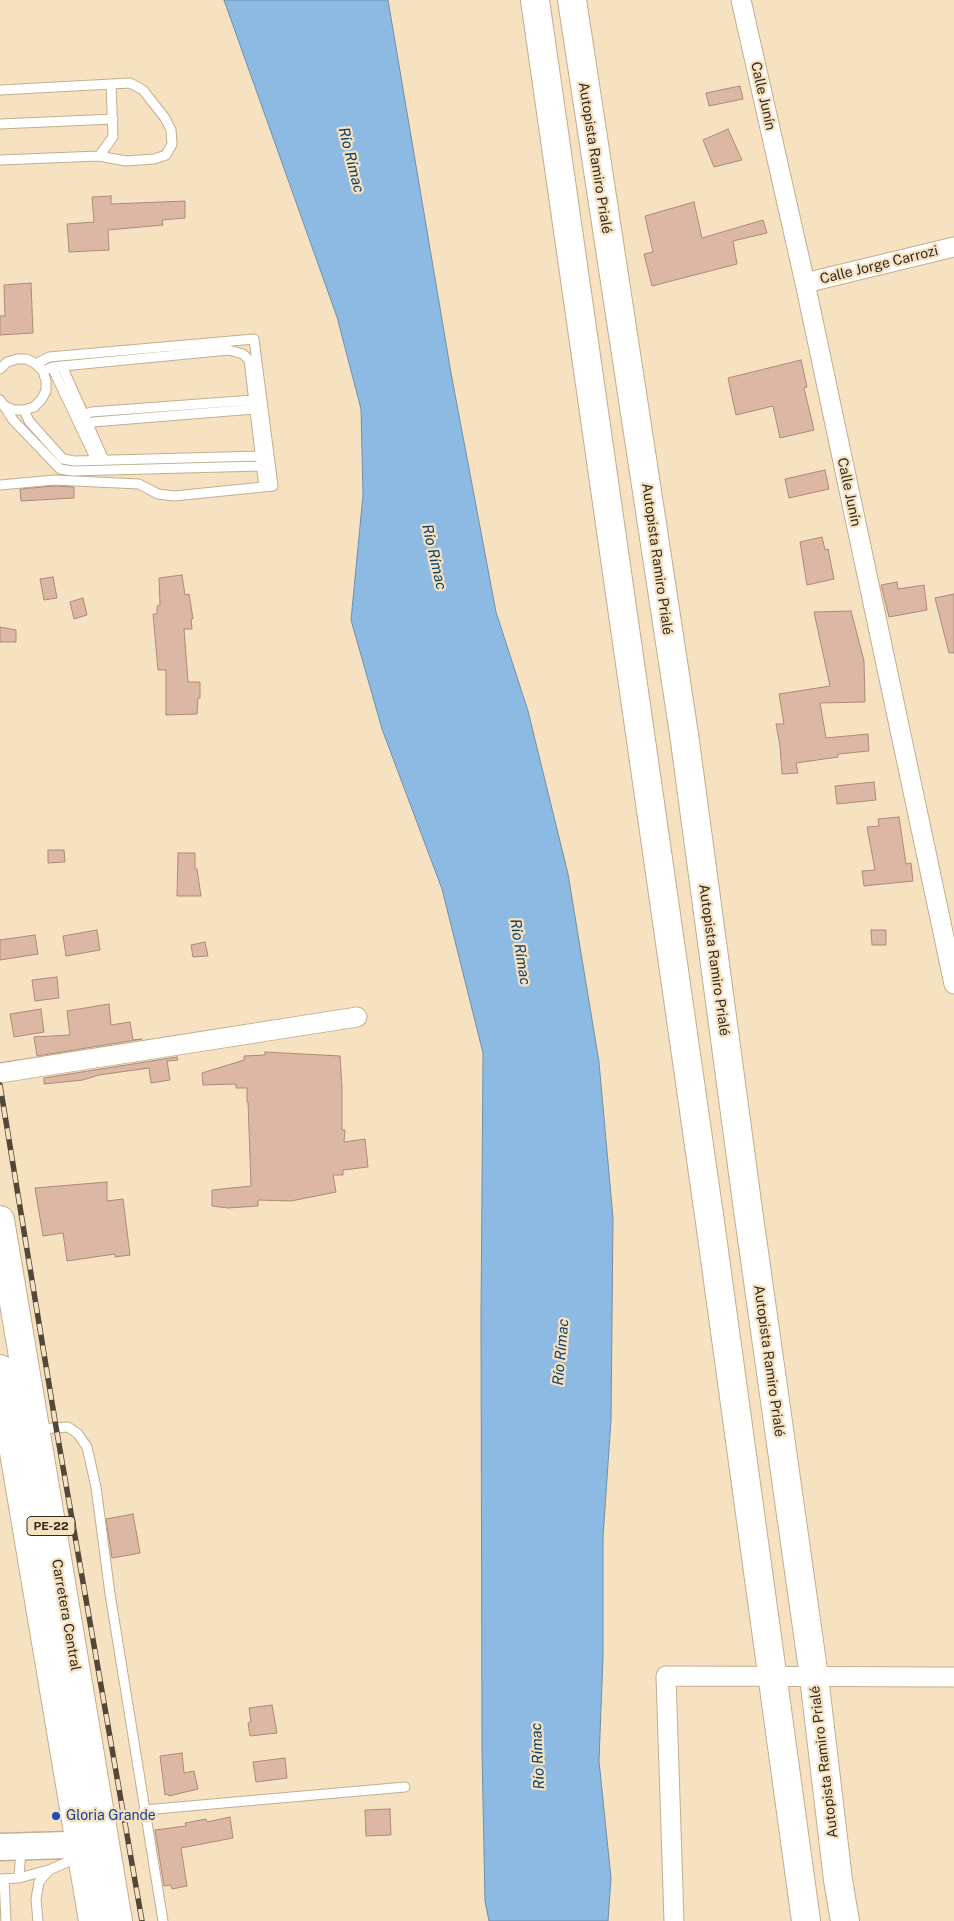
<!DOCTYPE html>
<html>
<head>
<meta charset="utf-8">
<style>
  body { margin:0 }
  canvas { display:block; background:#f6e1c0 }
</style>
</head>
<body>
<canvas width="954" height="1921"></canvas>
<script>
const ctx = document.querySelector('canvas').getContext('2d');
ctx.lineJoin = 'round';
function paint(path, color) { ctx.fillStyle = color; ctx.fill(path, 'evenodd'); }
const shape = rows => new Path2D(rows.map(r => 'M' + r).join(''));
function strokePath(path, color, width, dash) { ctx.strokeStyle = color; ctx.lineWidth = width; ctx.lineCap = dash ? 'butt' : 'round'; ctx.setLineDash(dash || []); ctx.stroke(path); }
function write(font, color, halo, rows, align = 'center') {
  ctx.font = font + ' "Public Sans",sans-serif'; ctx.lineWidth = 4.5; ctx.setLineDash([]); ctx.textBaseline = 'middle'; ctx.strokeStyle = halo; ctx.fillStyle = color; for (const [text, x, y, turn = 0] of rows) {
    ctx.save(); ctx.translate(x, y); ctx.rotate((+turn || 0) * Math.PI / 180); ctx.textAlign = isNaN(turn) ? turn : align; if (halo) ctx.strokeText(text, 0, 0); ctx.fillText(text, 0, 0); ctx.restore();
  }
}
const water = shape([
  [224,0,388,0,451,373,496,612,528,711,568,874,599,1062,613,1218,611,1420,603,1537,603,1656,599,1761,611,1878,608,1921,489,1921,485,1901,482,1752,481,1316,483,1053,442,889,382,729,351,620,363,495,361,409,337,317,224,0]
]);
const building = shape([
  [740,86,743,99,709,106,706,93,740,86],
  [728,129,742,160,714,167,703,140,728,129],
  [111,196,111,204,185,201,185,218,162,220,163,225,108,230,109,250,69,252,67,224,94,222,92,197,111,196],
  [694,202,702,238,763,220,767,233,733,241,737,264,652,286,644,254,653,252,645,216,694,202],
  [31,283,33,333,0,335,0,316,5,316,4,285,31,283],
  [801,360,807,387,804,388,814,430,780,438,773,406,736,415,728,378,801,360],
  [825,470,829,489,789,498,785,479,825,470],
  [54,486,74,487,74,498,21,501,20,489,54,486],
  [822,537,825,550,828,549,834,579,807,585,800,542,822,537],
  [182,575,185,595,189,594,193,619,191,619,192,629,184,629,188,682,200,682,200,698,198,698,197,714,166,715,166,670,158,670,153,614,157,614,157,606,160,605,159,578,182,575],
  [53,577,57,598,44,600,40,579,53,577],
  [897,582,898,589,924,585,927,610,889,617,881,585,897,582],
  [954,594,954,653,949,653,935,598,954,594],
  [83,598,87,615,74,619,70,602,83,598],
  [851,611,864,661,865,702,820,703,826,738,868,734,869,751,838,754,838,757,796,763,798,773,782,774,780,746,776,724,784,724,779,694,830,686,814,612,851,611],
  [0,627,16,630,16,642,0,642,0,627],
  [874,782,876,800,837,804,835,786,874,782],
  [899,817,906,864,911,863,913,881,864,886,862,871,875,870,867,827,879,826,878,819,899,817],
  [48,850,64,850,65,862,48,863,48,850],
  [178,853,195,853,195,869,197,869,201,896,177,896,178,853],
  [97,930,100,950,66,956,63,936,97,930],
  [871,930,886,930,886,945,872,945,871,930],
  [35,935,38,954,0,960,0,940,35,935],
  [205,942,208,956,193,957,191,945,205,942],
  [57,977,59,998,35,1001,32,980,57,977],
  [109,1004,111,1025,130,1022,133,1040,142,1039,37,1056,34,1037,70,1035,67,1011,109,1004],
  [41,1009,44,1032,14,1037,10,1014,41,1009],
  [265,1052,340,1056,342,1087,342,1130,345,1130,344,1142,365,1139,368,1167,343,1170,343,1175,333,1175,336,1192,291,1201,258,1200,258,1206,228,1208,212,1206,212,1190,251,1186,248,1102,247,1102,247,1088,236,1088,236,1084,203,1085,202,1073,244,1060,244,1056,265,1055,265,1052],
  [177,1057,178,1060,167,1061,170,1080,151,1083,149,1068,99,1075,83,1080,44,1084,44,1078,177,1057],
  [107,1182,107,1201,123,1199,130,1255,115,1257,115,1254,67,1261,63,1233,43,1236,35,1188,107,1182],
  [133,1514,140,1553,112,1558,106,1519,133,1514],
  [272,1705,277,1733,250,1736,248,1723,251,1722,249,1708,272,1705],
  [182,1753,184,1773,194,1771,198,1789,169,1796,168,1794,165,1795,160,1756,182,1753],
  [285,1758,287,1778,256,1782,253,1762,285,1758],
  [390,1809,391,1835,366,1836,365,1810,390,1809],
  [230,1817,233,1838,181,1848,187,1886,172,1889,171,1885,164,1886,155,1830,186,1826,185,1823,206,1819,207,1822,230,1817]
]);
const lane = shape([
  [0,90,130,83,143,90,165,118,171,130,172,144,166,155,154,159,126,161,99,156,0,160],
  [0,124,113,119],
  [99,156,113,137,111,84],
  [62,366,104,460],
  [52,367,96,460],
  [0,369,7,362,17,359,27,359,36,364,43,371,46,381,46,391,41,400,34,407,24,410,14,410,5,406],
  [43,371,52,367,229,350,243,354,249,360,264,487],
  [0,400,13,420,60,469,72,471,261,466],
  [24,410,29,421,63,459,74,461,260,456],
  [84,415,91,412,253,400],
  [89,426,93,422,254,409],
  [0,485,54,480,139,484,158,494,174,496,273,486,254,339,49,357,36,364],
  [39,1429,68,1427,78,1434,87,1447,96,1487,110,1594,163,1921],
  [144,1810,405,1787],
  [19,1878,21,1848],
  [0,1879,19,1878,48,1870],
  [4,1879,6,1921],
  [38,1921,36,1899,39,1882,49,1870,79,1857]
]);
const street = shape([
  [741,0,805,283,954,984],
  [805,283,954,247],
  [0,1073,357,1017],
  [674,1921,666,1676,954,1677]
]);
const secondary = shape([
  [0,1847,102,1844]
]);
const highway = shape([
  [535,0,710,1222,806,1921],
  [572,0,684,734,748,1210,814,1677,838,1880,845,1921],
  [0,1220,118,1921],
  [0,1369,93,1921]
]);
const rail = shape([
  [0,1085,56,1427,142,1921]
]);
const markers = [
  [56,1816,5,"#1a4fb4"]
];
const shields = [
  [51,1526,48]
];
const shieldNames = [
  ["PE-22",51,1526]
];
const streetNames = [
  ["Calle Junín",763,96,77],
  ["Autopista Ramiro Prialé",595,158,81],
  ["Calle Jorge Carrozi",879,265,-14],
  ["Calle Junín",849,492,78],
  ["Autopista Ramiro Prialé",657,559,82],
  ["Autopista Ramiro Prialé",714,960,82],
  ["Autopista Ramiro Prialé",769,1361,82],
  ["Carretera Central",66,1615,80],
  ["Autopista Ramiro Prialé",824,1762,-97]
];
const transitNames = [
  ["Gloria Grande",66,1816]
];
const waterNames = [
  ["Río Rímac",351,160,76],
  ["Río Rímac",434,557,77],
  ["Río Rímac",520,952,81],
  ["Río Rímac",561,1352,-85],
  ["Río Rímac",538,1756,-93]
];
paint(water, '#8cbae3');
strokePath(water, '#718fa8', 1);
paint(building, '#dbb7a4');
strokePath(building, '#ad8a78', 1);
strokePath(lane, '#c3ae8f', 11);
strokePath(street, '#c3ae8f', 21);
strokePath(secondary, '#c3ae8f', 29);
strokePath(highway, '#c3ae8f', 30);
strokePath(lane, '#fff', 9);
strokePath(street, '#fff', 19);
strokePath(secondary, '#fff', 26);
strokePath(highway, '#fff', 28);
strokePath(rail, '#524839', 5.5);
strokePath(rail, '#f6e1c0', 4, [11]);
for (const [x, y, r, color] of markers) { const dot = new Path2D(); dot.arc(x, y, r, 0, 2 * Math.PI); ctx.fillStyle = color; ctx.fill(dot); strokePath(dot, '#f6e1c0', 2); }
for (const [x, y, w] of shields) { const box = new Path2D(); box.roundRect(x - w / 2, y - 9.5, w, 19, 4); ctx.fillStyle = '#f6e1c0'; ctx.fill(box); strokePath(box, '#332b1f', 1); }
write('bold 12px', '#332b1f', null, shieldNames);
write('14px', '#332b1f', '#f6e1c0', streetNames);
write('14px', '#164399', '#f6e1c0', transitNames, 'left');
write('italic 15px', '#0c4067', '#f6e1c0', waterNames);
</script>
</body>
</html>
